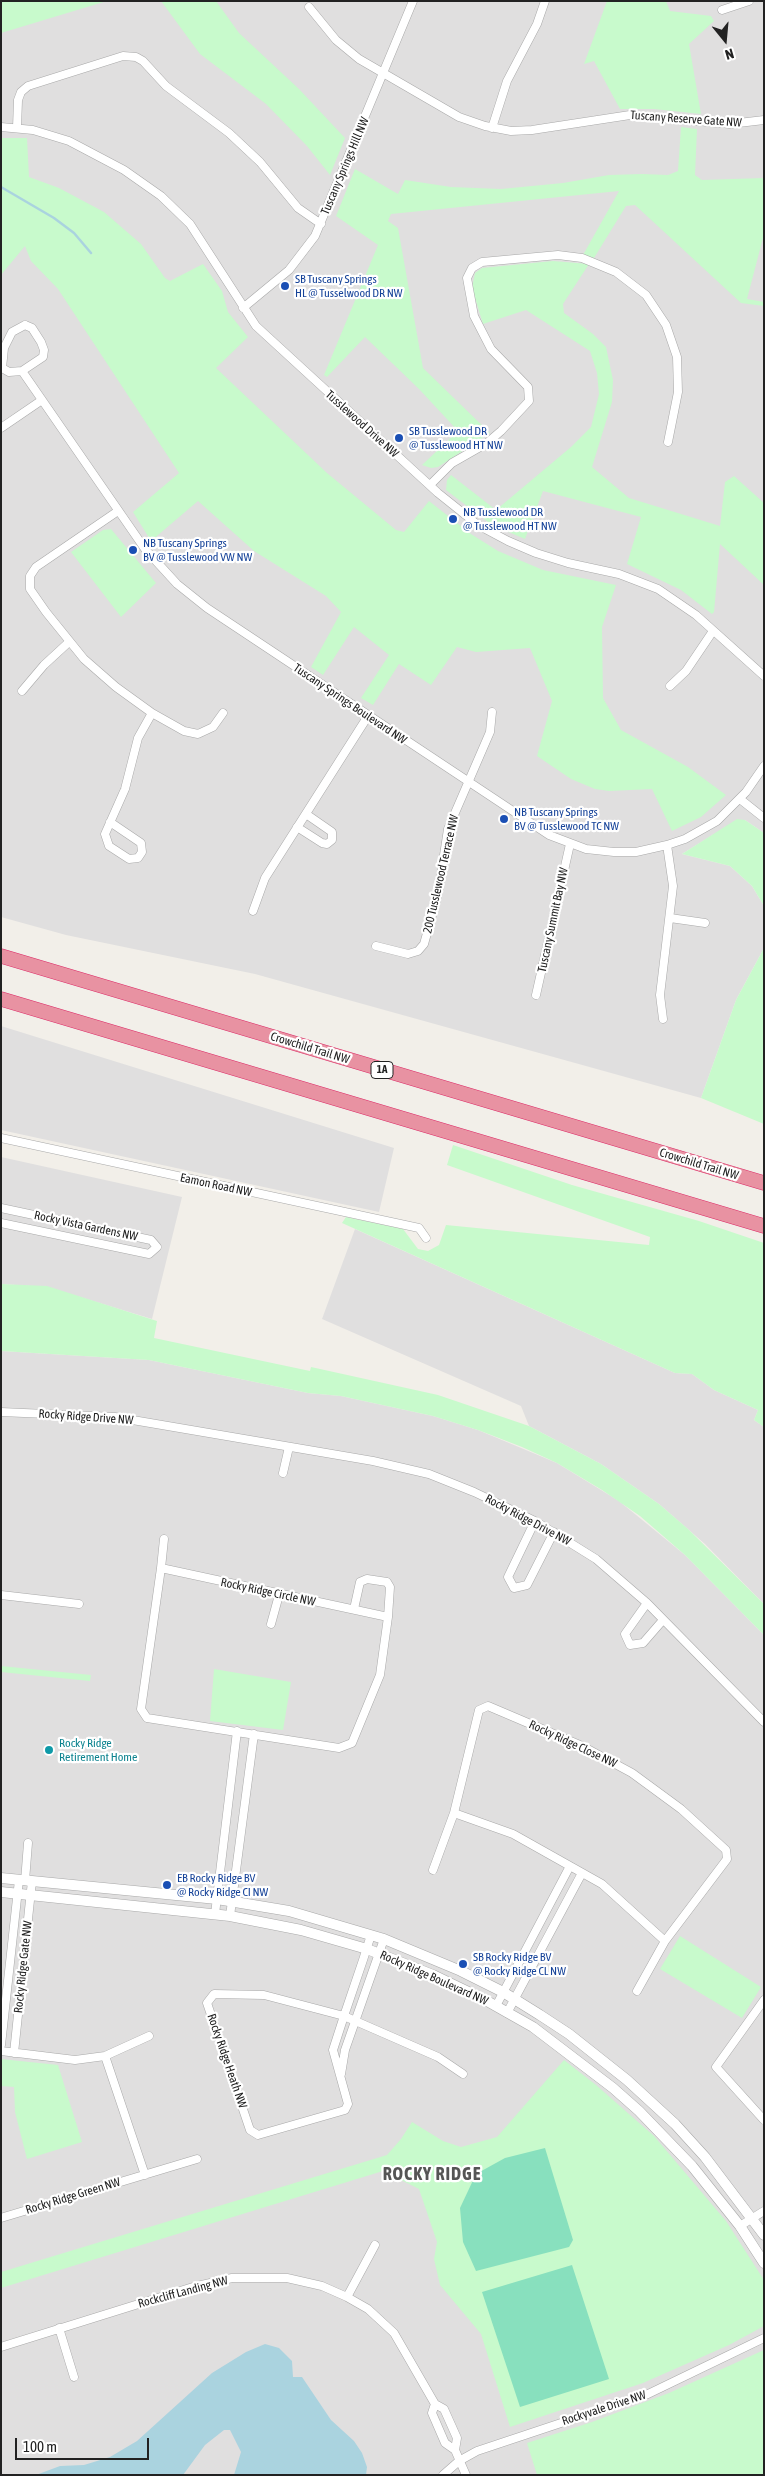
<!DOCTYPE html>
<html>
<head>
<meta charset="utf-8">
<style>
  body { margin:0 }
  #map { position:relative; width:765px; height:2476px; overflow:hidden; background:#f2efe9; font-family:"Asap Condensed",sans-serif }
  canvas { display:block }
  .frame { position:absolute; inset:0; border:2px solid #222; pointer-events:none }
  .north { position:absolute; left:700px; top:15px; width:50px; height:50px; -webkit-text-stroke:4px #fff; paint-order:stroke; rotate:163deg; font-size:14px; font-weight:700; line-height:20px; text-align:center; color:#222 }
  .north::after { content:''; display:block; margin:auto; width:18px; height:22px; background:#222; clip-path:polygon(50% 0,100% 100%,50% 72%,0 100%) }
  .scale { position:absolute; left:15px; top:2438px; width:134px; height:22px; box-sizing:border-box; border:2px solid #222; border-top:0; padding-left:6px; font-size:15px; line-height:18px; white-space:nowrap; color:#222; -webkit-text-stroke:4px #fff; paint-order:stroke }
</style>
</head>
<body>
<div id="map">
<canvas width="765" height="2476"></canvas>
<div class="frame"></div>
<div class="north">N</div>
<div class="scale">100 m</div>
</div>
<script>
const ctx = document.querySelector('canvas').getContext('2d');
ctx.lineJoin = 'round';
function paint(path, color) { ctx.fillStyle = color; ctx.fill(path, 'evenodd'); }
const shape = rows => new Path2D(rows.map(r => 'M' + r).join(''));
function strokePath(path, color, width, dash) { ctx.strokeStyle = color; ctx.lineWidth = width; ctx.lineCap = dash ? 'butt' : 'round'; ctx.setLineDash(dash || []); ctx.stroke(path); }
function write(font, color, halo, rows, align = 'center') {
  ctx.font = font + ' "Asap Condensed",sans-serif'; ctx.lineWidth = 4.5; ctx.setLineDash([]); ctx.textBaseline = 'middle'; ctx.strokeStyle = halo; ctx.fillStyle = color; for (const [text, x, y, turn = 0] of rows) {
    ctx.save(); ctx.translate(x, y); ctx.rotate((+turn || 0) * Math.PI / 180); ctx.textAlign = isNaN(turn) ? turn : align; if (halo) ctx.strokeText(text, 0, 0); ctx.fillText(text, 0, 0); ctx.restore();
  }
}
const residential = shape([
  [1,1,764,1,764,833,745,820,711,836,682,854,730,866,752,886,764,906,764,948,736,1000,701,1098,255,974,66,935,1,917],
  [1,1026,394,1148,379,1212,1,1130],
  [1,1157,182,1197,152,1319,47,1287,1,1284],
  [355,1229,675,1373,692,1374,714,1390,758,1410,754,1420,764,1427,764,1604,705,1544,659,1504,601,1464,529,1426,521,1406,322,1319],
  [1,1351,149,1360,308,1393,341,1396,433,1416,478,1430,557,1463,619,1501,685,1555,764,1635,764,2475,1,2475]
]);
const park = shape([
  [1,1,107,1,1,33],
  [161,1,216,1,239,33,299,89,345,138,330,175,307,146,266,104,200,54],
  [607,1,666,1,670,11,711,16,714,21,689,44,701,114,654,109,620,109,594,61,584,64],
  [681,127,697,129,695,175,702,180,764,178,764,234,747,299,764,302,764,306,741,303,635,205,626,206,594,258,583,255,619,191,391,214,388,221,398,228,423,368,490,433,438,467,431,468,422,465,458,431,419,389,365,337,327,377,324,375,378,245,336,216,355,169,398,194,405,180,451,187,501,189,563,183,609,175,642,174,668,175,678,171],
  [1,138,27,138,29,177,59,188,104,212,141,244,165,278,170,281,203,264,222,291,228,312,248,337,216,368,327,473,396,530,404,532,429,501,471,534,498,551,543,570,616,585,602,627,603,698,621,730,688,767,726,795,701,817,672,831,652,789,609,791,595,789,571,779,537,756,552,701,530,648,476,652,457,647,431,685,399,664,373,705,361,698,389,655,354,627,323,675,311,667,341,612,326,596,254,551,198,501,151,541,133,512,179,473,58,289,31,261,25,246,1,275],
  [553,261,589,264,563,304,564,313,593,334,606,347,613,380,612,402,592,467,629,498,720,526,725,482,734,476,764,503,764,585,720,544,714,612,712,614,681,590,627,564,641,517,543,491,525,539,492,525,446,490,447,480,451,475,496,510,571,447,591,427,599,394,597,373,590,351,526,310,483,324,472,288,475,273,482,268],
  [111,529,156,583,121,617,71,552,103,530],
  [737,819,745,820,764,833,764,906,752,886,730,866,682,854],
  [764,948,764,1124,701,1098,736,1000],
  [453,1145,572,1185,699,1221,764,1243,764,1427,754,1420,758,1410,714,1390,692,1374,675,1373,342,1223,346,1217,403,1229,418,1249,428,1251,439,1245,446,1225,649,1245,650,1237,447,1165],
  [1,1284,47,1286,157,1321,154,1338,310,1371,311,1367,438,1395,529,1426,601,1464,659,1504,688,1529,764,1604,764,1635,685,1555,640,1516,602,1490,557,1463,522,1447,478,1430,433,1416,341,1396,308,1393,149,1360,1,1351],
  [1,1666,91,1675,90,1681,1,1672],
  [214,1669,291,1682,283,1730,210,1721],
  [680,1936,761,1987,742,2018,660,1969],
  [1,2059,58,2065,82,2142,27,2159,15,2112,14,2087,1,2086],
  [564,2060,596,2085,654,2136,726,2221,764,2280,764,2326,729,2345,643,2383,510,2427,481,2334,440,2285,434,2259,437,2242,419,2189,383,2171,1,2288,1,2272,387,2155,401,2139,412,2122,443,2141,461,2147,497,2137],
  [764,2350,764,2475,537,2475,527,2443,592,2422,669,2393]
]);
const pitch = shape([
  [545,2148,573,2240,569,2247,476,2271,463,2242,460,2208,476,2174,505,2158],
  [572,2265,609,2379,520,2407,482,2292]
]);
const water = shape([
  [265,2344,279,2348,292,2361,293,2377,302,2377,331,2420,354,2441,362,2453,367,2467,366,2475,234,2475,241,2452,230,2430,224,2430,205,2445,183,2475,36,2475,60,2466,84,2465,110,2457,137,2441,212,2373,246,2352]
]);
const stream = shape([
  [1,187,54,218,74,233,91,253]
]);
const minor = shape([
  [309,7,336,40,359,59,459,117,485,126,511,131,532,130,630,115,730,124,764,120],
  [722,10,749,1],
  [1,127,33,130,69,141,124,170,161,196,190,224,256,326,438,493,478,525,508,541,536,553,568,563,619,574,658,589,696,615,764,676],
  [17,128,18,100,21,92,28,86,123,56,136,57,143,61,166,86,229,133,260,162,298,208,321,224],
  [492,128,507,81,537,24,545,1],
  [243,308,289,270,315,236,413,1],
  [25,325,32,328,41,342,44,350,43,357,22,371,9,372,2,368,4,348,12,332,25,325],
  [22,371,145,549,177,584,207,608,549,835,586,849,614,852,636,852,667,845,685,839,717,821,746,792,764,766],
  [1,428,42,400],
  [430,485,452,463,487,443,501,431,529,401,528,387,491,349,474,316,467,278,472,268,482,262,558,255,582,258,616,272,646,295,666,325,677,357,678,392,668,442],
  [118,511,36,567,30,576,30,589,46,612,84,659,116,687,152,713,184,731,198,734,213,727,223,713],
  [670,686,686,671,713,631],
  [22,691,44,665,69,642],
  [740,799,764,818],
  [110,822,141,843,142,852,138,858,129,859,109,846,105,834,125,789,138,738,152,713],
  [297,827,322,843,327,844,332,840,332,832,306,814],
  [253,911,265,878,368,716],
  [670,918,705,923],
  [376,946,408,954,418,951,424,944,438,894,448,829,490,732,492,712],
  [536,995,570,844],
  [663,1019,660,995,673,886,667,845],
  [1,1138,419,1228,426,1238],
  [1,1208,151,1240,157,1247,149,1254,1,1223],
  [1,1412,115,1417,373,1461,429,1474,474,1492,535,1521,596,1559,647,1603,764,1722],
  [283,1473,289,1447],
  [535,1521,508,1577,514,1588,527,1585,554,1532],
  [161,1568,388,1617,380,1675,352,1743,339,1748,147,1718,141,1709,161,1568],
  [161,1568,164,1539],
  [1,1595,79,1604],
  [647,1603,625,1634,630,1645,643,1643,663,1620],
  [354,1609,360,1582,367,1579,387,1582,390,1587,388,1617],
  [271,1624,279,1595],
  [433,1870,454,1813],
  [25,1881,28,1843],
  [215,1914,237,1731],
  [230,1916,254,1734],
  [371,1935,363,1960,344,2016,333,2050,348,2104,345,2110,258,2135,250,2130,207,2003,214,1994,264,1995,344,2016,438,2057,463,2074],
  [637,1991,665,1941,727,1859,726,1850,681,1809,632,1773,582,1746,488,1706,479,1710,454,1813,513,1834,602,1884,665,1941],
  [764,2000,716,2067,764,2120],
  [496,2006,570,1866],
  [507,2013,582,1873],
  [1,2045,19,1880],
  [1,2051,75,2060,105,2056,145,2175],
  [14,2053,32,1881],
  [105,2056,149,2036],
  [341,2074,345,2050,384,1939],
  [1,2218,197,2159],
  [740,2226,764,2211],
  [347,2297,375,2245],
  [59,2328,74,2377],
  [1,2347,193,2287,232,2278,287,2278,322,2286,347,2297,368,2309,394,2333,435,2404,444,2409,457,2438,455,2450],
  [435,2404,432,2413,445,2443,455,2450,466,2475],
  [443,2475,459,2461,477,2451,648,2394,764,2338]
]);
const tertiary = shape([
  [1,1878,217,1899,289,1911,384,1939,461,1971,503,1992,540,2015,569,2034,627,2080,675,2124,705,2157,764,2235],
  [1,1892,230,1916,301,1930,367,1949,433,1975,487,2001,533,2027,613,2088,639,2111,692,2166,740,2226,764,2263]
]);
const motorway = shape([
  [1,956,764,1183],
  [1,999,764,1226]
]);
const markers = [
  [285,286,5,"#1a4fb4"],
  [399,438,5,"#1a4fb4"],
  [453,519,5,"#1a4fb4"],
  [133,550,5,"#1a4fb4"],
  [504,819,5,"#1a4fb4"],
  [49,1750,5,"#0f9aa8"],
  [167,1885,5,"#1a4fb4"],
  [463,1964,5,"#1a4fb4"]
];
const shields = [
  [382,1070,22]
];
const shieldNames = [
  ["1A",382,1070]
];
const streetNames = [
  ["Tuscany Reserve Gate NW",686,119,4],
  ["Tuscany Springs Hill NW",345,166,-67],
  ["Tusslewood Drive NW",362,424,42],
  ["Tuscany Springs Boulevard NW",350,704,34],
  ["200 Tusslewood Terrace NW",441,874,-77],
  ["Tuscany Summit Bay NW",553,920,-78],
  ["Crowchild Trail NW",310,1048,17],
  ["Crowchild Trail NW",699,1164,17],
  ["Eamon Road NW",216,1185,12],
  ["Rocky Vista Gardens NW",86,1226,12],
  ["Rocky Ridge Drive NW",86,1417,4],
  ["Rocky Ridge Drive NW",528,1520,28],
  ["Rocky Ridge Circle NW",268,1592,12],
  ["Rocky Ridge Close NW",573,1744,25],
  ["Rocky Ridge Gate NW",23,1967,-84],
  ["Rocky Ridge Boulevard NW",434,1978,24],
  ["Rocky Ridge Heath NW",227,2061,71],
  ["Rocky Ridge Green NW",73,2196,-17],
  ["Rockcliff Landing NW",183,2292,-15],
  ["Rockyvale Drive NW",604,2408,-18]
];
const transitNames = [
  ["SB Tuscany Springs",295,279],
  ["HL @ Tusselwood DR NW",295,293],
  ["SB Tusslewood DR",409,431],
  ["@ Tusslewood HT NW",409,445],
  ["NB Tusslewood DR",463,512],
  ["@ Tusslewood HT NW",463,526],
  ["NB Tuscany Springs",143,543],
  ["BV @ Tusslewood VW NW",143,557],
  ["NB Tuscany Springs",514,812],
  ["BV @ Tusslewood TC NW",514,826],
  ["EB Rocky Ridge BV",177,1878],
  ["@ Rocky Ridge CI NW",177,1892],
  ["SB Rocky Ridge BV",473,1957],
  ["@ Rocky Ridge CL NW",473,1971]
];
const cultureNames = [
  ["Rocky Ridge",59,1743],
  ["Retirement Home",59,1757]
];
const districtNames = [
  ["ROCKY RIDGE",432,2174]
];
paint(residential, '#e0dfdf');
paint(park, '#c8facc');
paint(pitch, '#88e0be');
paint(water, '#aad3df');
strokePath(stream, '#aad3df', 2.5);
strokePath(minor, '#a9a9a9', 9);
strokePath(tertiary, '#a9a9a9', 11);
strokePath(motorway, '#dc2a67', 15);
strokePath(minor, '#fff', 8);
strokePath(tertiary, '#fff', 10);
strokePath(motorway, '#e892a2', 14);
for (const [x, y, r, color] of markers) { const dot = new Path2D(); dot.arc(x, y, r, 0, 2 * Math.PI); ctx.fillStyle = color; ctx.fill(dot); strokePath(dot, '#fff', 2); }
for (const [x, y, w] of shields) { const box = new Path2D(); box.roundRect(x - w / 2, y - 8.5, w, 17, 4); ctx.fillStyle = '#fff'; ctx.fill(box); strokePath(box, '#222', 1); }
write('bold 11px', '#222', null, shieldNames);
write('12px', '#222', '#fff', streetNames);
write('12px', '#164399', '#fff', transitNames, 'left');
write('12px', '#0d838f', '#fff', cultureNames, 'left');
ctx.letterSpacing = '1px';
write('bold 18px', '#555', '#fff', districtNames);
ctx.letterSpacing = '0px';
</script>
</body>
</html>
